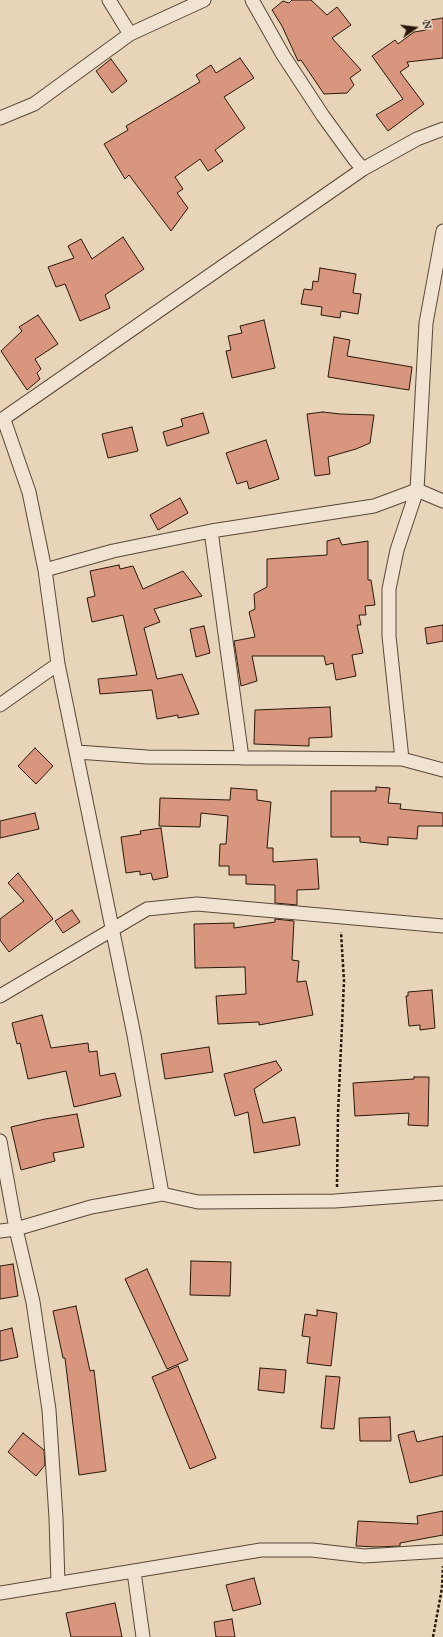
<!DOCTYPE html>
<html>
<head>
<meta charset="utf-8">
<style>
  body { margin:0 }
  #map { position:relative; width:443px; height:1637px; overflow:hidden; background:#e8d4b9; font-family:"IM FELL French Canon",serif }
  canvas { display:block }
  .north { position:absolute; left:395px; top:8px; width:40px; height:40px; -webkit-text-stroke:3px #f0e3d2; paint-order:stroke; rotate:76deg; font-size:11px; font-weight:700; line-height:16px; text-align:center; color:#29180a }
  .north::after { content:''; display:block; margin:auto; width:14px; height:18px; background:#29180a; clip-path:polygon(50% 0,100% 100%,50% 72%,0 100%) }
</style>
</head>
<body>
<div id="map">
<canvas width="443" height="1637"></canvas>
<div class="north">N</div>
</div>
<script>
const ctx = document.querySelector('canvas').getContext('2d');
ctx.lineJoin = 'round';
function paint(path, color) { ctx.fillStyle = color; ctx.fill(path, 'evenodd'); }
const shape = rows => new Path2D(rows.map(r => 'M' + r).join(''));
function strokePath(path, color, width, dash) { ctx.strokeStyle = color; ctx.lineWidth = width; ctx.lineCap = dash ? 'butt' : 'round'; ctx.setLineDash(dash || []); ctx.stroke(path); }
const building = shape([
  [292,0,311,0,327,15,337,7,351,25,332,38,361,70,350,78,354,85,347,93,324,94,301,60,298,61,282,26,272,10,283,1,289,3,292,0],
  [443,18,443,58,407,62,409,66,400,72,424,104,388,131,376,115,403,99,372,56,395,40,398,44,414,32,426,30,424,21,443,18],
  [240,58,254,78,224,97,245,128,215,150,223,161,208,171,200,159,175,177,183,189,177,193,188,208,171,231,129,175,125,179,104,144,128,130,126,126,200,82,196,75,211,65,216,73,240,58],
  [111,59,127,81,112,93,96,71,111,59],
  [123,237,144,269,105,295,110,308,80,321,65,284,56,287,48,267,74,258,68,246,81,239,92,259,123,237],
  [320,268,356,274,353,293,361,294,358,314,341,311,340,318,321,315,322,307,301,304,304,289,312,290,313,281,318,282,320,268],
  [38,315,58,344,35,359,41,369,37,373,40,379,27,390,1,351,22,331,19,327,38,315],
  [264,320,275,368,232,378,226,351,231,350,228,336,242,333,240,326,264,320],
  [334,337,350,340,347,356,412,367,409,390,328,377,334,337],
  [323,412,340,414,374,415,370,443,356,449,328,457,330,474,315,476,307,414,323,412],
  [203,413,209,433,167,446,163,432,183,426,181,419,203,413],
  [132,427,138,451,108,458,102,434,132,427],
  [266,440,279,479,249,489,247,481,237,484,226,453,266,440],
  [180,498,188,513,158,530,150,515,180,498],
  [339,538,342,545,368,541,368,580,371,580,375,605,365,606,366,615,359,615,361,625,357,625,363,653,352,655,356,676,336,680,333,663,326,665,324,656,252,656,257,681,241,686,234,641,255,637,249,612,255,609,254,594,267,587,267,559,327,555,327,541,339,538],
  [119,565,120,569,133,566,143,589,183,571,202,596,154,609,160,622,144,628,157,679,182,674,199,714,178,718,178,715,157,719,152,690,100,694,98,679,137,675,123,615,92,622,87,598,95,596,90,571,119,565],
  [443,625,443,641,427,644,425,628,443,625],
  [204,626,210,653,196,657,190,629,204,626],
  [330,707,332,737,309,738,309,746,254,744,255,710,330,707],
  [35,748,53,766,36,784,18,766,35,748],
  [376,787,390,788,388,803,401,804,400,809,443,813,443,826,418,826,417,839,388,837,388,845,360,842,360,837,331,837,331,791,376,791,376,787],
  [231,788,257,790,257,800,271,802,267,848,273,848,273,862,317,859,319,889,297,890,297,905,275,903,275,885,246,884,246,875,229,875,229,866,219,866,220,844,226,844,228,816,201,813,200,827,159,826,160,798,230,800,231,788],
  [35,813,39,829,0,838,0,821,35,813],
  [161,828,168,877,153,880,151,873,140,875,140,871,126,873,121,837,141,834,140,831,161,828],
  [18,873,53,919,9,952,0,940,0,919,24,901,8,883,18,873],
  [72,910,80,922,63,933,55,921,72,910],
  [275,919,294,921,292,960,299,961,297,982,306,981,313,1015,259,1025,259,1022,218,1024,216,996,246,994,245,967,195,968,194,924,234,923,234,928,275,922,275,919],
  [432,990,435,1028,420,1030,420,1025,409,1026,406,996,408,996,408,992,432,990],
  [42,1015,51,1048,88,1043,89,1052,97,1051,100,1076,115,1073,121,1096,74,1107,66,1071,28,1079,20,1043,17,1044,12,1023,42,1015],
  [209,1047,213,1072,165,1079,161,1054,209,1047],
  [276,1061,282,1070,254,1089,263,1123,295,1117,300,1145,254,1153,248,1112,235,1116,224,1074,276,1061],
  [414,1077,429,1077,428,1126,408,1125,409,1113,355,1116,353,1083,414,1079,414,1077],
  [77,1114,84,1147,53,1153,55,1161,21,1170,11,1127,45,1119,77,1114],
  [191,1261,231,1262,230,1296,190,1295,191,1261],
  [13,1264,18,1296,0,1299,0,1266,13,1264],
  [147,1269,188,1360,167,1369,125,1279,147,1269],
  [76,1306,90,1371,94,1370,106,1471,79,1475,65,1358,63,1358,53,1311,76,1306],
  [317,1310,337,1313,331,1366,307,1363,310,1337,302,1336,305,1314,317,1316,317,1310],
  [12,1328,18,1357,0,1361,0,1331,12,1328],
  [178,1366,216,1458,190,1469,152,1377,178,1366],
  [260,1368,286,1370,284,1393,258,1390,260,1368],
  [326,1376,340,1377,334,1429,321,1428,326,1376],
  [390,1417,391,1441,360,1441,359,1418,390,1417],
  [414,1431,417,1442,443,1436,443,1475,410,1483,398,1435,414,1431],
  [23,1433,44,1450,45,1465,36,1476,8,1452,23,1433],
  [443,1511,443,1535,400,1543,400,1546,377,1547,356,1546,358,1521,418,1524,417,1516,443,1511],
  [254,1578,261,1604,233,1611,226,1585,254,1578],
  [115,1603,122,1637,71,1637,66,1613,115,1603],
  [232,1619,235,1637,216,1637,214,1622,232,1619]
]);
const path = shape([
  [337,1187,338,1113,344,981,341,932],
  [433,1637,442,1588,443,1566]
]);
const street = shape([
  [109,0,130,34],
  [252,0,283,55,323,116,355,160,363,169],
  [0,118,34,104,130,34,204,0],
  [4,420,29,492,45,570,58,664,134,1035,162,1194],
  [0,421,363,169,417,139,443,129],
  [211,531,242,758],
  [45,570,113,551,211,531,374,506,417,490,443,501],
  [0,705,58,664],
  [77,752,147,757,402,759,443,770],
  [402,759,389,636,389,589,397,550,417,490,426,323,443,231],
  [0,996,147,909,197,904,443,926],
  [0,1141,16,1229,33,1302,49,1410,56,1518,58,1584],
  [0,1231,16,1229,91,1207,162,1194,198,1202,335,1201,443,1193],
  [134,1572,143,1637],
  [0,1593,261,1550,312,1550,364,1556,443,1551]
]);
paint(building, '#d9967f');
strokePath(building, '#29180a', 1);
strokePath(street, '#594736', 15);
strokePath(path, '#29180a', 2.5, [3, 2]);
strokePath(street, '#f0e3d2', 13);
</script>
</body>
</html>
